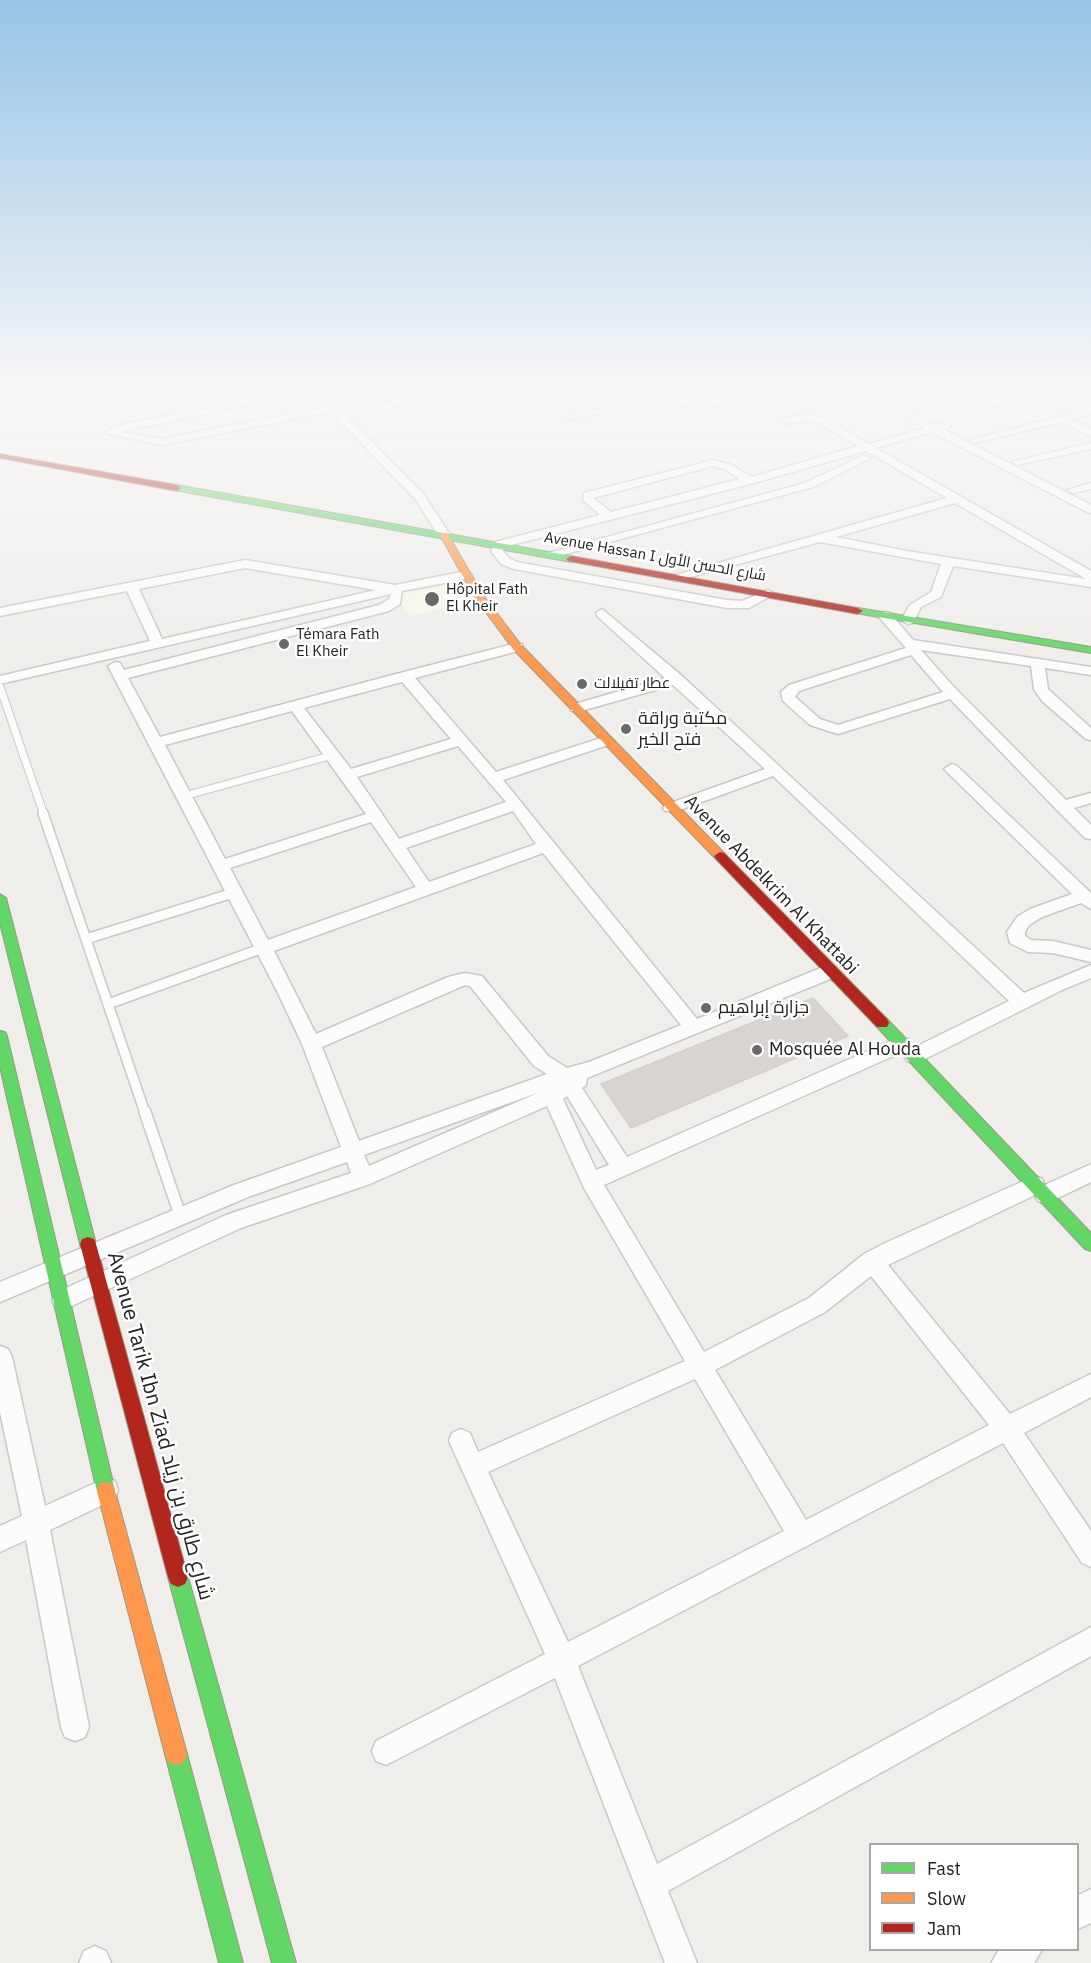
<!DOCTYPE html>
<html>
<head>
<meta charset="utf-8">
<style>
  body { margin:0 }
  #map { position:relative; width:1091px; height:1963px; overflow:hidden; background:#f0eeeb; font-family:"IBM Plex Sans",sans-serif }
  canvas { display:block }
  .legend { position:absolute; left:869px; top:1843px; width:210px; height:108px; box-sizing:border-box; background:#fff; border:2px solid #a7a7a7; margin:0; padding:8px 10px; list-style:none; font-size:18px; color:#222 }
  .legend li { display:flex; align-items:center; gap:12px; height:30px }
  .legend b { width:30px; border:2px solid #a7a7a7 }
</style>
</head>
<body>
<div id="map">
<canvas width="1091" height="1963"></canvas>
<ul class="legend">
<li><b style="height:8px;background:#63d668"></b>Fast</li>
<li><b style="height:8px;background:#ff974d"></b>Slow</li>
<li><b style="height:8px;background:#b3261e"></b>Jam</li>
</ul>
</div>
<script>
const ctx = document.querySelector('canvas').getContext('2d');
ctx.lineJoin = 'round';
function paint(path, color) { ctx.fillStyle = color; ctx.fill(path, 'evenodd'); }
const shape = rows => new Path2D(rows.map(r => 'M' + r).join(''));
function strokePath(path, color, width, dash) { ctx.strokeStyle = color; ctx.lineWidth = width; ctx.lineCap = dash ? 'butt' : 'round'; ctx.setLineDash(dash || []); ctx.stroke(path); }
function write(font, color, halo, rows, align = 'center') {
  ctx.font = font + ' "IBM Plex Sans",Cairo,sans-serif'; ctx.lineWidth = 5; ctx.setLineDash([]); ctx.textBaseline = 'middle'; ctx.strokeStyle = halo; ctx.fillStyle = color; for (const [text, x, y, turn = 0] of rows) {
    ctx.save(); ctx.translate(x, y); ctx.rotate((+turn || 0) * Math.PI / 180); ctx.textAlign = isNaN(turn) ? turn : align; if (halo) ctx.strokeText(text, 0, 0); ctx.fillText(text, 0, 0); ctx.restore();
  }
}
const education = shape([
  [454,583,469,602,410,616,395,596]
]);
const building = shape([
  [813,998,848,1036,631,1128,601,1084,813,998]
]);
const laneFar3 = shape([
  [946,425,964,409,1006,401,1060,401,1090,411]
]);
const laneFar2 = shape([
  [0,687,44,815],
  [184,796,333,755]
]);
const laneFar1 = shape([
  [43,813,145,1113],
  [86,939,233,893],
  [108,1004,263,948]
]);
const lane = shape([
  [145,1112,180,1215]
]);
const street = shape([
  [69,389,119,389,90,395,69,389],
  [306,389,320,390,120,432,162,439,326,407,320,400,323,397,315,395,339,389,359,389,325,397,342,411,455,389,473,389,468,392,347,416,425,496,450,535,448,538,440,538,416,500,331,412,162,445,105,433,113,427,144,420,306,389],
  [576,389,593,389,543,402,538,399,576,389],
  [652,389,664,389,695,405,771,389,788,389,694,411,667,398,569,420,564,417,659,394,652,389],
  [852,389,864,389,883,399,923,389,938,389,891,403,935,425,950,423,950,427,943,429,1091,505,1091,513,1087,512,932,432,876,448,1091,571,1091,587,953,566,941,597,921,607,913,623,908,624,901,620,910,605,931,592,941,564,820,542,675,581,669,577,947,498,866,451,754,483,504,547,503,551,509,558,517,562,727,600,742,601,768,590,774,594,749,608,727,608,514,569,501,564,491,551,495,542,600,515,583,500,584,493,713,460,732,465,751,477,858,446,816,422,808,420,787,424,782,421,783,419,808,414,824,418,869,444,924,428,852,389],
  [713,466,724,469,740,479,611,512,593,498,713,466],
  [955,503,1086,579,907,551,836,537,955,503],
  [1091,408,1091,414,1071,419,1091,429,1091,436,1060,422,975,443,970,440,1091,408],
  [1091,443,1091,449,1017,465,1012,462,1091,443],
  [862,456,871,458,813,487,551,558,541,555,805,483,862,456],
  [1091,483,1091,489,1073,493,1067,490,1091,483],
  [245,560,395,585,466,571,472,575,466,579,402,591,400,604,389,611,128,678,160,737,400,673,517,643,522,644,522,650,415,678,496,772,601,738,611,738,613,741,611,744,503,780,697,1019,823,967,835,967,838,972,835,977,587,1078,586,1085,582,1088,627,1157,895,1039,909,1039,911,1044,909,1049,604,1185,704,1352,809,1298,864,1254,885,1243,1028,1179,1035,1176,1042,1179,1045,1185,1091,1164,1091,1182,1052,1201,1045,1204,1038,1201,1035,1195,888,1265,1010,1414,1091,1374,1091,1397,1024,1433,1091,1531,1091,1567,1082,1563,1003,1443,578,1666,657,1864,1091,1627,1091,1656,668,1891,697,1963,665,1963,555,1678,386,1765,376,1761,372,1751,376,1741,545,1654,449,1441,452,1433,461,1429,470,1433,478,1452,685,1361,584,1188,547,1106,370,1184,241,1228,63,1310,55,1307,52,1300,55,1293,226,1215,351,1173,347,1162,248,1197,0,1302,0,1282,234,1185,341,1147,302,1044,277,991,108,666,115,662,120,663,124,670,379,605,389,599,391,594,0,684,0,676,150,641,127,591,0,616,0,608,245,560],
  [245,568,376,590,162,639,139,589,245,568],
  [402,682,451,739,351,769,304,708,402,682],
  [292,711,366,814,225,859,165,745,292,711],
  [458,746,506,802,399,839,357,777,458,746],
  [513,811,536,844,429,882,406,848,513,811],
  [371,822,416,887,268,940,230,868,371,822],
  [543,853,681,1025,589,1062,567,1068,548,1056,482,976,465,973,448,977,316,1034,274,951,543,853],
  [465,985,470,986,534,1066,547,1074,359,1141,322,1047,465,985],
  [540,1092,369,1166,364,1155,540,1092],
  [567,1096,609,1165,596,1170,563,1099,567,1096],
  [871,1276,989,1425,806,1520,715,1370,825,1312,871,1276],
  [695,1379,784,1531,568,1642,488,1472,695,1379],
  [602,609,682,676,1024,993,1091,965,1091,978,1062,990,921,1061,914,1063,907,1061,904,1056,907,1051,1009,1001,773,776,677,811,665,811,663,808,665,805,765,769,673,685,581,711,571,711,571,705,665,678,597,616,596,613,602,609],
  [885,612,890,613,913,640,1091,667,1091,675,1045,668,1048,689,1091,728,1091,740,1086,739,1042,701,1034,689,1031,666,921,650,952,685,1066,800,1091,793,1091,803,1074,808,1091,825,1091,839,1085,838,1056,809,950,699,838,734,810,725,783,701,781,692,789,685,906,648,878,616,885,612],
  [911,655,943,692,838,725,820,719,795,697,799,691,911,655],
  [952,764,957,766,1091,893,1091,909,1081,903,1042,917,1029,925,1025,932,1025,936,1031,940,1053,941,1091,950,1091,962,1053,953,1028,952,1010,943,1007,932,1017,917,1030,909,1072,894,947,772,944,769,952,764],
  [0,1346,8,1349,12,1357,45,1506,106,1478,115,1481,118,1490,115,1499,50,1530,89,1727,85,1737,75,1741,65,1737,61,1727,26,1540,0,1552,0,1526,22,1516,0,1412,0,1346],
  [1091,1889,1091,1923,1078,1929,1078,1895,1091,1889],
  [95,1946,106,1951,111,1963,79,1963,84,1951,95,1946],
  [999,1950,1042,1950,1034,1963,991,1963,999,1950]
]);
const fast = shape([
  [177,485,571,556,576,559,571,562,174,490,174,486,177,485],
  [858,608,1091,647,1091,653,855,613,853,611,858,608],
  [0,894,6,898,96,1244,94,1249,88,1251,82,1249,80,1244,0,923,0,894],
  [882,1018,887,1019,1091,1233,1091,1251,1085,1249,877,1027,875,1023,877,1019,882,1018],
  [0,1031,5,1032,7,1036,115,1491,113,1498,106,1500,99,1498,97,1491,0,1067,0,1031],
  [178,1567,185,1570,188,1577,296,1963,272,1963,168,1577,171,1570,178,1567],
  [176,1743,184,1746,187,1754,243,1963,219,1963,165,1754,168,1746,176,1743]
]);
const slow = shape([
  [441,533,447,533,483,595,521,645,724,853,726,856,724,859,716,859,513,649,474,596,440,535,441,533],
  [106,1482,113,1484,115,1491,187,1754,184,1762,176,1765,168,1762,165,1754,97,1491,99,1484,106,1482]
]);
const jam = shape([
  [0,454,177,485,181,488,177,491,0,458,0,454],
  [571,556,858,608,863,611,858,614,568,561,566,559,571,556],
  [720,852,724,853,887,1019,889,1023,887,1027,877,1027,716,859,714,856,720,852],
  [88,1237,94,1239,96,1244,188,1577,185,1584,178,1587,171,1584,168,1577,80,1244,82,1239,88,1237]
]);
const markers = [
  [432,599,8,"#6a6968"],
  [284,644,6,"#6a6968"],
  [582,684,6,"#6a6968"],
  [626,729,6,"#6a6968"],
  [706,1008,6,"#6a6968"],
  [757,1050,6,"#6a6968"]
];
const farStreetnames = [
  ["Avenue Hassan I شارع الحسن الأول",655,557,10]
];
const farPoinames = [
  ["Hôpital Fath",446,590],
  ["El Kheir",446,607],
  ["Témara Fath",296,635],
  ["El Kheir",296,652],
  ["عطار تفيلالت",594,684]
];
const poiNames = [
  ["مكتبة وراقة",638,719],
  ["فتح الخير",638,740],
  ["جزارة إبراهيم",718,1008],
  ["Mosquée Al Houda",769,1050]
];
const streetNames = [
  ["Avenue Abdelkrim Al Khattabi",771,885,46]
];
const nearStreetnames = [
  ["Avenue Tarik Ibn Ziad شارع طارق بن زياد",160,1426,75]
];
paint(education, '#f8f7e8');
paint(building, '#d7d4d2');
strokePath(building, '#d3d0cc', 1.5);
strokePath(laneFar3, '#c9c8c7', 7);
strokePath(laneFar2, '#c9c8c7', 9);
strokePath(laneFar1, '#c9c8c7', 12);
strokePath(lane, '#c9c8c7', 14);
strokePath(street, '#c9c8c7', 3);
strokePath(fast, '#999a82', 2);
strokePath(slow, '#999a82', 2);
strokePath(jam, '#999a82', 2);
strokePath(laneFar3, '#fdfcfc', 5);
strokePath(laneFar2, '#fdfcfc', 7);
strokePath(laneFar1, '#fdfcfc', 9);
strokePath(lane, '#fdfcfc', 11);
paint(street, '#fdfcfc');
paint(fast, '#63d668');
paint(slow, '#ff974d');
paint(jam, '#b3261e');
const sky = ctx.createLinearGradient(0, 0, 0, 663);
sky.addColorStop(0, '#97c4e6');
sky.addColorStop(0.59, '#f8f7f6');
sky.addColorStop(1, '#f8f7f600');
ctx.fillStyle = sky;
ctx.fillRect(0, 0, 1091, 663);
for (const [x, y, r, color] of markers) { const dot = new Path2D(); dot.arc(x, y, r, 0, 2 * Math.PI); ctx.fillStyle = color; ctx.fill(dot); strokePath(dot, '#fff', 2); }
write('15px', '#222', '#fff', farStreetnames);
write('15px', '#222', '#fff', farPoinames, 'left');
write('18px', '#222', '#fff', poiNames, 'left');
write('18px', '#222', '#fff', streetNames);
write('21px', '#222', '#fff', nearStreetnames);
</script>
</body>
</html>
